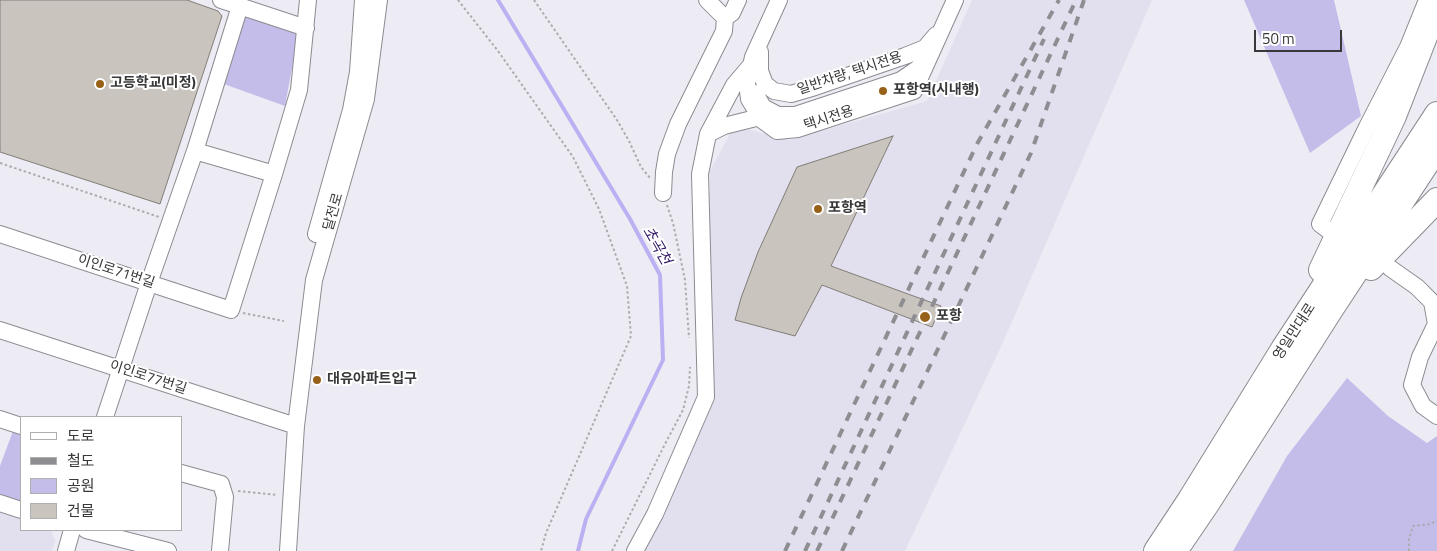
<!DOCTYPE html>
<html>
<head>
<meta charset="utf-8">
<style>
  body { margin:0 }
  #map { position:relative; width:1437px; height:551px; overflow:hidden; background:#edecf4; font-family:"Titillium Web","Noto Sans KR",sans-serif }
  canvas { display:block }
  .legend { position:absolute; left:20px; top:416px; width:162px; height:115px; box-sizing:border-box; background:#fff; border:1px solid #afafb0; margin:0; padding:6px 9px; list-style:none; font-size:15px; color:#38383a }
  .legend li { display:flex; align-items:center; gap:10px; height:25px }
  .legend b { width:25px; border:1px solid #afafb0 }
  .scale { position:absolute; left:1254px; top:30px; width:88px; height:22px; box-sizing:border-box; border:2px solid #38383a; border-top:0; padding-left:6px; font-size:15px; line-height:18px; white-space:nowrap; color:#38383a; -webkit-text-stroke:4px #fff; paint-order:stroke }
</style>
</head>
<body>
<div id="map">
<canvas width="1437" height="551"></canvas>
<ul class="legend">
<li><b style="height:6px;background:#fff"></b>도로</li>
<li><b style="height:6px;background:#8e8e92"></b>철도</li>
<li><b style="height:14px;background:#c4bdea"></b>공원</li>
<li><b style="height:14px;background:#c9c4be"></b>건물</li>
</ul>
<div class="scale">50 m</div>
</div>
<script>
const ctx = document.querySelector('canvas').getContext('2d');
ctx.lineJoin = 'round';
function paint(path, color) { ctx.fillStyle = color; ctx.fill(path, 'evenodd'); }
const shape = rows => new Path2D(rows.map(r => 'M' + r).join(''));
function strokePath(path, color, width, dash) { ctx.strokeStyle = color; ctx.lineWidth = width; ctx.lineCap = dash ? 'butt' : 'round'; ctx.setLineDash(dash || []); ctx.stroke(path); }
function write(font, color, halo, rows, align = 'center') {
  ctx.font = font + ' "Titillium Web","Noto Sans KR",sans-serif'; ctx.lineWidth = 4; ctx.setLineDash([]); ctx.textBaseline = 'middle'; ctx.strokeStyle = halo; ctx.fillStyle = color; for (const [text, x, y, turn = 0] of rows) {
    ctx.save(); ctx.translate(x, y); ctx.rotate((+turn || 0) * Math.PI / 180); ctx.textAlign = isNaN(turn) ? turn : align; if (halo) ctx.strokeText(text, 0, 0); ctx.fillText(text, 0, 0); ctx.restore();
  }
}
const built = shape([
  [972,0,1152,0,1004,340,905,551,643,551,707,397,710,171,734,126,789,140,927,101],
  [0,512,21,519,21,530,51,530,55,541,52,551,0,551]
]);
const green = shape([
  [1244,0,1334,0,1361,116,1310,153],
  [249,13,294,28,298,36,285,106,221,83,242,17],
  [1347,378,1388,416,1427,443,1437,436,1437,551,1233,551,1287,456],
  [13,431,21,433,21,506,0,498,0,466]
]);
const stream = shape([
  [498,0,630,219,660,275,663,360,586,519,578,551]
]);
const building = shape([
  [0,0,187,0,218,11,222,16,160,204,0,152,0,0],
  [893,136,831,266,941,306,932,327,822,285,795,336,735,320,741,298,758,252,797,167,893,136]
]);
const path = shape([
  [458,0,498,51,573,157,599,209,627,286,631,336,546,533,541,551],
  [534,0,617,120,629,141,641,167,650,178],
  [0,163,159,217],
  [667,205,673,223,685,280,689,338],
  [243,313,284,321],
  [238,491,277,495],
  [612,551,665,444,683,410,689,386,690,367],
  [1409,551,1409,539,1413,526,1431,524,1437,520]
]);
const minor = shape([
  [221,0,306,28],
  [779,0,753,57,747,83,749,99,760,117,762,120,777,131,798,129,914,91,955,0],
  [725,18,732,13,738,0],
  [760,52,760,71,765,84,774,91,791,94,815,87,905,56,925,48,936,35],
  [755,93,763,107,778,115,795,115,901,80,917,69,927,61],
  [708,134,724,126,760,117],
  [195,151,274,174],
  [663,193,664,172,667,154,678,124,724,31,725,18,707,0],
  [1332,233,1320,224,1367,127,1408,47,1427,0],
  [0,234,231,310,274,174,299,90,308,0],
  [316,234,351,110,358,72,363,0],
  [1390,268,1417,287,1432,302,1436,324,1420,357,1412,385,1423,406,1437,416],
  [0,330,296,426],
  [105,417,149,283,195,151,240,6],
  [0,419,21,426],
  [181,473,221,484,225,497,220,551],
  [0,503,21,510],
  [86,530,168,551],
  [66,551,72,530],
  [288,551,296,426,314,280,366,99,379,0],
  [635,551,655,514,706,397,700,174,708,134,734,85,751,65]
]);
const highway = shape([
  [1371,268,1437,200],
  [1321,270,1394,116,1437,6],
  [1156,551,1189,501,1283,349,1437,114],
  [1175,551,1207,504,1330,311,1437,148]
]);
const rail = shape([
  [785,551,977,144,1059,0],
  [805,551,1044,39],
  [817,551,1076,0],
  [842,551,1031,153,1084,0]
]);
const markers = [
  [100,84,5,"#976119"],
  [883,91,5,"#976119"],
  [818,209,5,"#976119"],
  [925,317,6,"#976119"],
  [317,380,5,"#976119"]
];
const streetNames = [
  ["일반차량, 택시전용",850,74,-18],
  ["택시전용",829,119,-18],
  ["달전로",334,212,-74],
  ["이인로71번길",116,272,18],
  ["영일만대로",1295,332,-57],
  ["이인로77번길",148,378,18]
];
const poiNames = [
  ["고등학교(미정)",110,84],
  ["포항역(시내행)",893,91],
  ["포항역",828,209],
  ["포항",936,317],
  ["대유아파트입구",327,380]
];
const waterNames = [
  ["초곡천",656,246,60]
];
paint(built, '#e2e0ee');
paint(green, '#c4bdea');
strokePath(stream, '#bbb0f2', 4);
paint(building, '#c9c4be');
strokePath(building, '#827d78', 1);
strokePath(minor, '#8c8b91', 18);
strokePath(highway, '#8c8b91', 26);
strokePath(path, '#ababb0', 2, [2.5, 2.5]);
strokePath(minor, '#fff', 16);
strokePath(highway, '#fff', 24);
strokePath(rail, '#8e8e92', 4, [9, 9]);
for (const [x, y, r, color] of markers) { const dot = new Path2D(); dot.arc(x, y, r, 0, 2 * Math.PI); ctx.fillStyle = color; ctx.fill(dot); strokePath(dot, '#fff', 2); }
write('14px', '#38383a', '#fff', streetNames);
write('bold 14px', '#38383a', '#fff', poiNames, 'left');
write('italic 15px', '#321a65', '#fff', waterNames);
</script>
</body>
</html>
